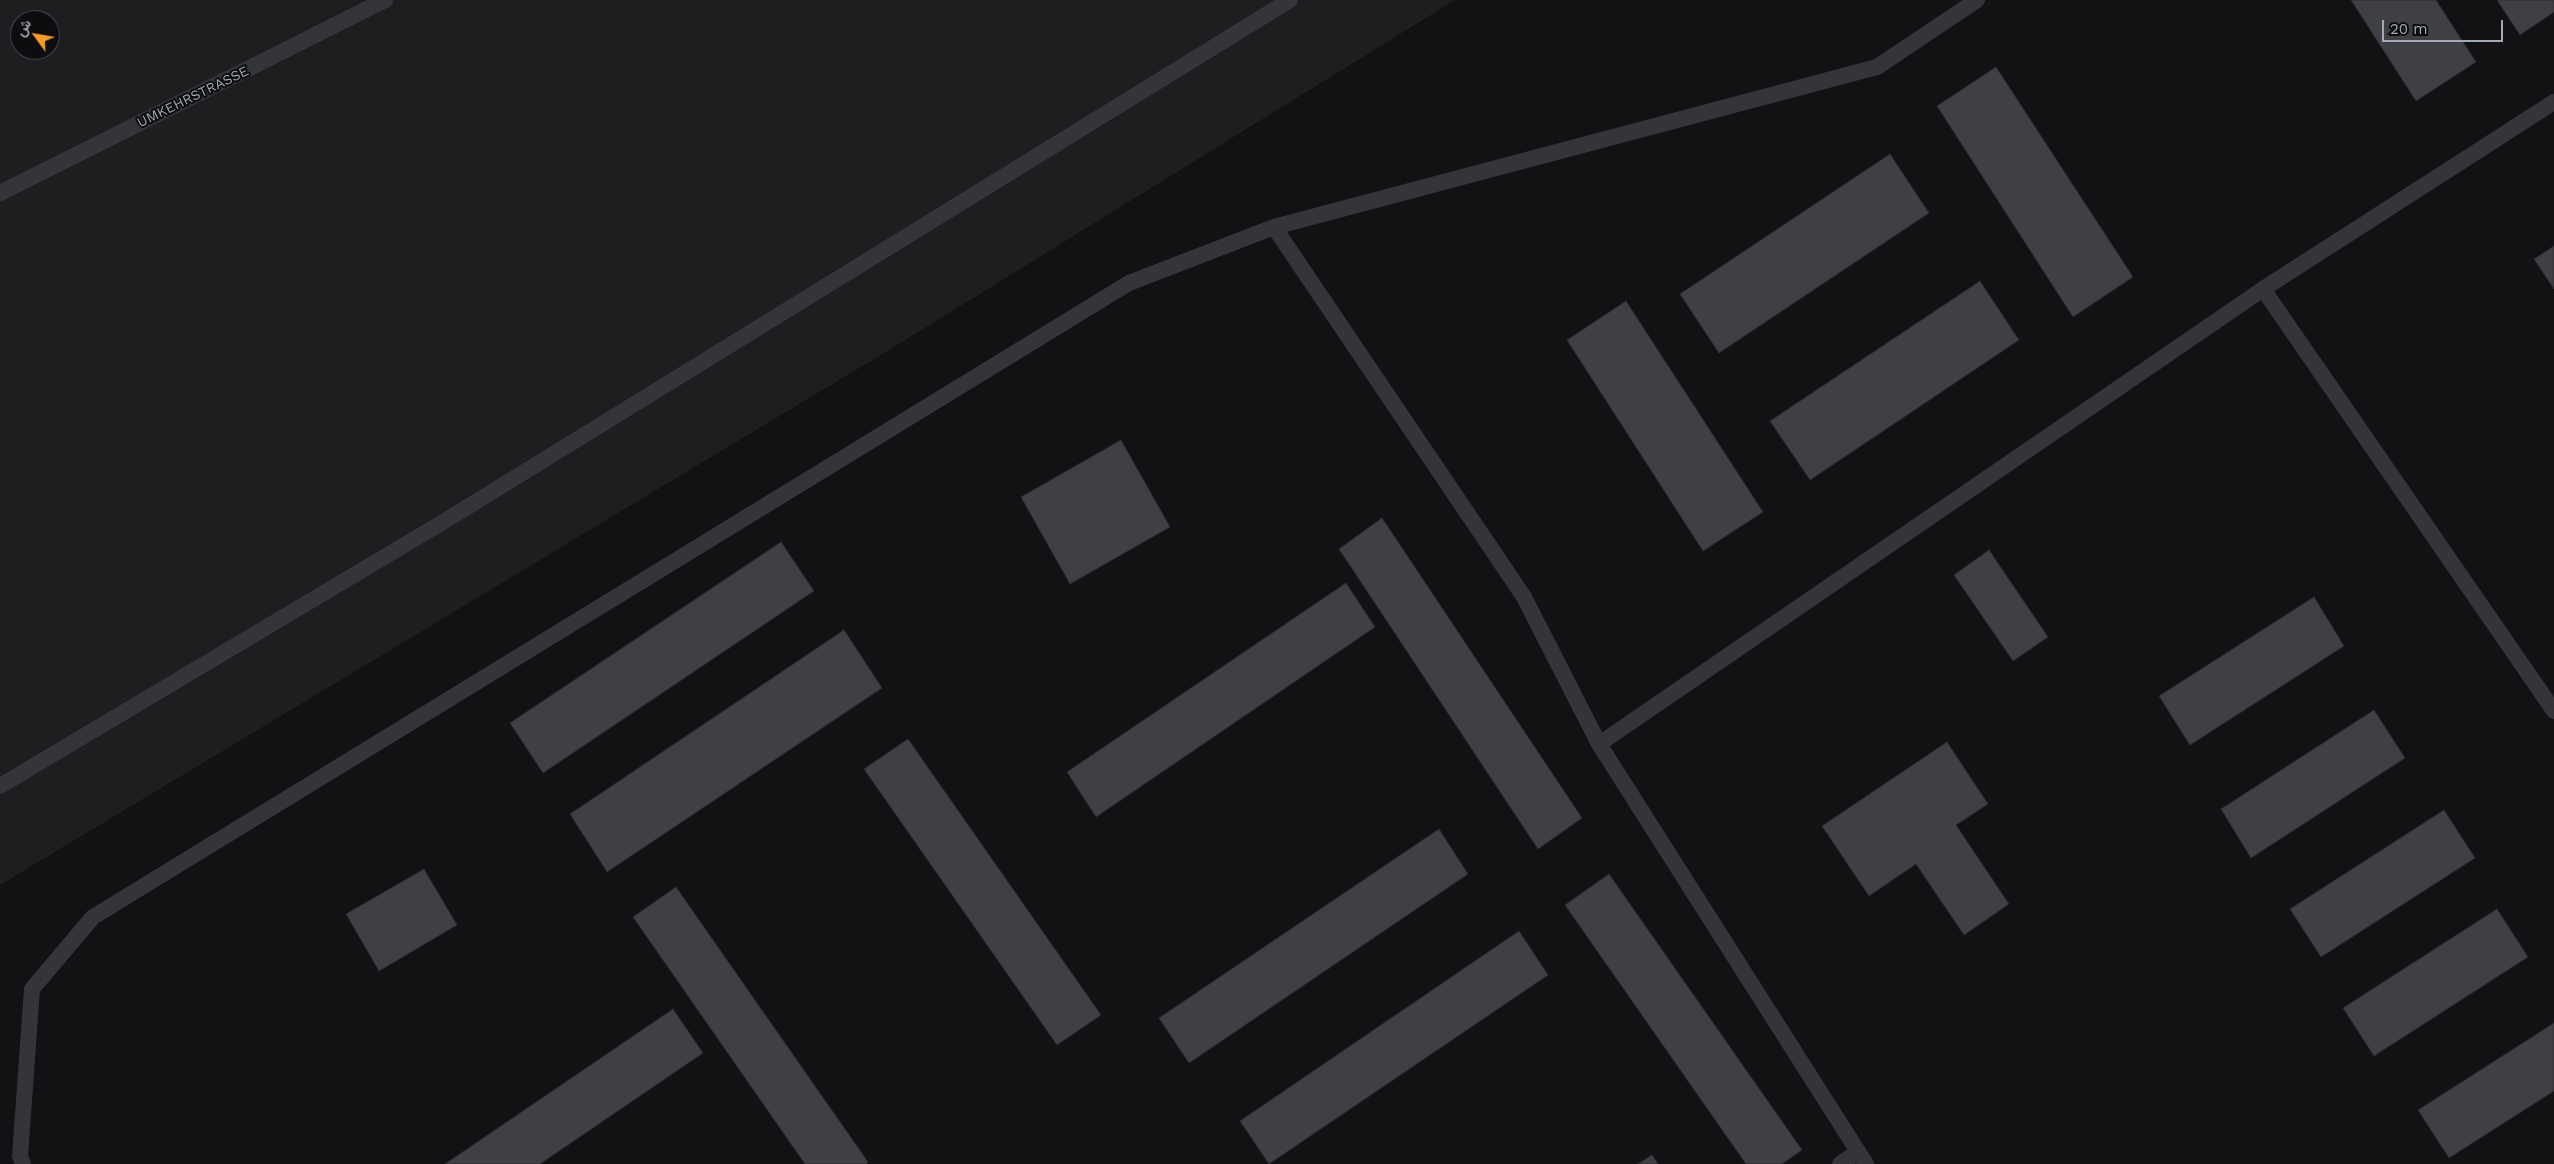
<!DOCTYPE html>
<html>
<head>
<meta charset="utf-8">
<style>
  body { margin:0 }
  #map { position:relative; width:2554px; height:1164px; overflow:hidden; background:#121214; font-family:"Work Sans",Vazirmatn,sans-serif }
  canvas { display:block }
  .north { position:absolute; left:10px; top:10px; width:50px; height:50px; box-sizing:border-box; background:#0d0d0f; border:1px solid #494c51; border-radius:50%; rotate:302deg; font-size:14px; font-weight:700; line-height:20px; text-align:center; color:#a3aab5 }
  .north::after { content:''; display:block; margin:auto; width:18px; height:22px; background:#f59b29; clip-path:polygon(50% 0,100% 100%,50% 72%,0 100%) }
  .scale { position:absolute; left:2382px; top:20px; width:121px; height:22px; box-sizing:border-box; border:2px solid #a3aab5; border-top:0; padding-left:6px; font-size:15px; line-height:18px; white-space:nowrap; color:#a3aab5; -webkit-text-stroke:4px #0d0d0f; paint-order:stroke }
</style>
</head>
<body>
<div id="map">
<canvas width="2554" height="1164"></canvas>
<div class="north">ش</div>
<div class="scale">20 m</div>
</div>
<script>
const ctx = document.querySelector('canvas').getContext('2d');
ctx.lineJoin = 'round';
function paint(path, color) { ctx.fillStyle = color; ctx.fill(path, 'evenodd'); }
const shape = rows => new Path2D(rows.map(r => 'M' + r).join(''));
function strokePath(path, color, width, dash) { ctx.strokeStyle = color; ctx.lineWidth = width; ctx.lineCap = dash ? 'butt' : 'round'; ctx.setLineDash(dash || []); ctx.stroke(path); }
function write(font, color, halo, rows, align = 'center') {
  ctx.font = font + ' "Work Sans",sans-serif'; ctx.lineWidth = 4; ctx.setLineDash([]); ctx.textBaseline = 'middle'; ctx.strokeStyle = halo; ctx.fillStyle = color; for (const [text, x, y, turn = 0] of rows) {
    ctx.save(); ctx.translate(x, y); ctx.rotate((+turn || 0) * Math.PI / 180); ctx.textAlign = isNaN(turn) ? turn : align; if (halo) ctx.strokeText(text, 0, 0); ctx.fillText(text, 0, 0); ctx.restore();
  }
}
const built = shape([
  [0,0,1455,0,894,347,0,885],
  [20,20,50,20,50,50,20,50]
]);
const building = shape([
  [2351,0,2436,0,2476,62,2416,101,2351,0],
  [2497,0,2554,0,2554,12,2520,35,2497,0],
  [1996,67,2133,277,2073,317,1937,106,1996,67],
  [1890,154,1929,213,1719,353,1680,294,1890,154],
  [2554,246,2554,289,2534,259,2554,246],
  [1980,281,2019,340,1810,480,1770,421,1980,281],
  [1626,301,1763,512,1703,551,1567,340,1626,301],
  [1121,440,1170,527,1070,584,1021,497,1121,440],
  [1382,518,1582,818,1538,849,1339,549,1382,518],
  [781,542,814,591,543,773,510,723,781,542],
  [1989,550,2048,637,2013,661,1954,575,1989,550],
  [1346,583,1375,627,1096,817,1067,772,1346,583],
  [2314,597,2344,646,2190,745,2159,696,2314,597],
  [844,630,882,688,607,872,570,814,844,630],
  [2374,710,2405,758,2251,858,2221,809,2374,710],
  [908,739,1101,1015,1057,1045,864,769,908,739],
  [1947,742,1988,804,1956,825,2009,904,1964,935,1916,864,1869,896,1822,826,1947,742],
  [2444,810,2475,858,2321,957,2290,909,2444,810],
  [1439,829,1468,874,1189,1063,1159,1018,1439,829],
  [424,869,457,925,379,971,346,914,424,869],
  [1609,874,1802,1150,1782,1164,1746,1164,1565,905,1609,874],
  [676,887,868,1162,866,1164,805,1164,633,917,676,887],
  [2497,909,2528,957,2374,1056,2343,1008,2497,909],
  [1519,931,1548,975,1269,1164,1240,1121,1519,931],
  [673,1009,703,1053,540,1164,445,1164,673,1009],
  [2554,1023,2554,1091,2449,1158,2418,1110,2554,1023],
  [1652,1155,1658,1164,1638,1164,1652,1155]
]);
const service = shape([
  [2554,102,2263,289,2554,711],
  [0,193,385,0],
  [1274,227,1524,597,1599,744,1866,1164],
  [1599,744,2263,289],
  [0,786,448,519,1290,0],
  [23,1164,20,1156,32,989,93,917,1129,283,1274,227,1877,67,1977,0],
  [1840,1164,1858,1152]
]);
const streetNames = [
  ["UMKEHRSTRASSE",193,97,-26]
];
paint(built, '#1e1e21');
paint(building, '#3e4044');
strokePath(building, '#2c2c30', 1);
strokePath(service, '#333539', 16);
write('14px', '#a3aab5', '#0d0d0f', streetNames);
</script>
</body>
</html>
